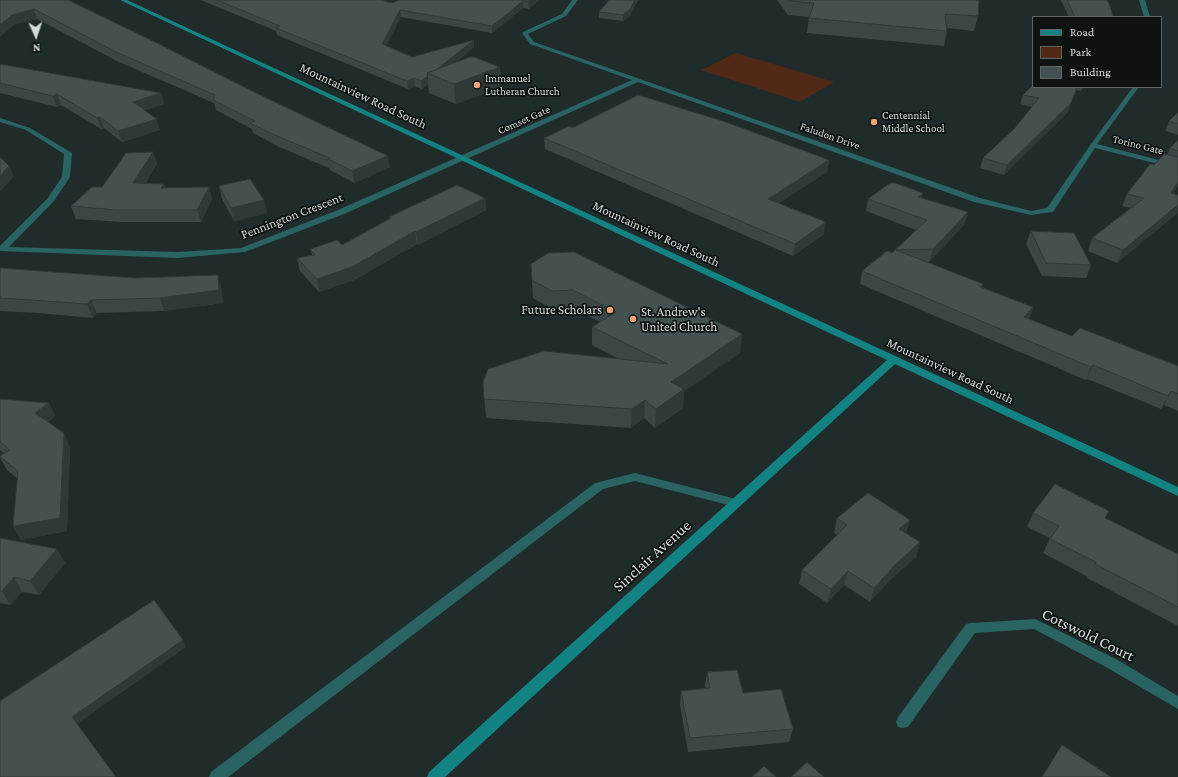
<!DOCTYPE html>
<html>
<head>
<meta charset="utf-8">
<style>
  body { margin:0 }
  #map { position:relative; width:1178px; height:777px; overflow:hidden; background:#202b2b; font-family:"Crimson Pro",serif }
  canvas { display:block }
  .legend { position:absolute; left:1032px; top:16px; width:130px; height:72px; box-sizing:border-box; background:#0e1312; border:1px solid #5d6362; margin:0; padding:5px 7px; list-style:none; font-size:12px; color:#d3dada }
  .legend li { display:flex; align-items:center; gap:8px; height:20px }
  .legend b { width:20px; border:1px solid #5d6362 }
  .north { position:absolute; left:16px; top:16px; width:40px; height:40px; -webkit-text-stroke:3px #0e1312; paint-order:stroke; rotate:177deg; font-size:11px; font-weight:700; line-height:16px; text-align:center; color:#d3dada }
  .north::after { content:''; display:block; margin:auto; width:14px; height:18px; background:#d3dada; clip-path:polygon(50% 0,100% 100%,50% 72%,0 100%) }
</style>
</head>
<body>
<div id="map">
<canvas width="1178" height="777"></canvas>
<ul class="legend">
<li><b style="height:5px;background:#128382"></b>Road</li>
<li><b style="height:11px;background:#502a16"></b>Park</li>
<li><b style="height:11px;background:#455151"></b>Building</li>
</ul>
<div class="north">N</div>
</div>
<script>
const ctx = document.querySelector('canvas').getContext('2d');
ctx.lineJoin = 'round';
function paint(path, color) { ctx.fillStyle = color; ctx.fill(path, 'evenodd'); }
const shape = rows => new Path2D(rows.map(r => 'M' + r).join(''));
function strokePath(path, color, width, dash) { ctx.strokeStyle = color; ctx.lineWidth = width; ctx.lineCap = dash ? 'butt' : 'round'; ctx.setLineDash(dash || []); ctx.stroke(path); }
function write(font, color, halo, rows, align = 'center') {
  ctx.font = font + ' "Crimson Pro",serif'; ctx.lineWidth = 3.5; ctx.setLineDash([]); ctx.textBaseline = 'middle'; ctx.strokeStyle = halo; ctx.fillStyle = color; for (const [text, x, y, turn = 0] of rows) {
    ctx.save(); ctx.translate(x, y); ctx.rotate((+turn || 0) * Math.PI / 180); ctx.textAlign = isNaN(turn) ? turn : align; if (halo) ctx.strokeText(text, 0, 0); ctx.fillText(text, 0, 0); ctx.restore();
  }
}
const green = shape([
  [736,53,834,82,800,102,701,70]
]);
const lane = shape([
  [635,473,736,499,740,500,742,503,740,506,736,507,635,481,603,489,228,777,209,777,211,772,595,483,635,473]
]);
const street = shape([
  [572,0,578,0,566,16,528,34,534,42,980,198,1031,211,1047,208,1091,144,1133,87,1139,87,1097,144,1178,165,1178,169,1095,148,1053,212,1031,215,974,202,638,82,344,214,245,252,178,258,0,251,0,246,47,199,62,177,64,154,26,130,0,122,0,118,30,128,72,153,70,177,54,201,9,247,178,252,241,248,338,210,632,80,530,44,522,33,523,32,562,14,572,0],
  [1139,0,1145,0,1150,17,1144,17,1139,0],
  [1035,619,1116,659,1178,696,1178,709,1106,667,1034,629,975,633,908,727,903,728,898,727,896,722,898,717,966,624,971,623,1035,619]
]);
const secondary = shape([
  [120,0,127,0,1178,487,1178,496,895,364,445,777,427,777,429,772,887,360,120,0]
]);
const wall = shape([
  [0,0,68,0,390,167,354,183,330,170,329,168,279,147,253,133,252,129,216,110,214,103,119,62,37,19,15,24,0,37],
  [201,0,382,0,391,3,539,0,529,9,523,8,492,33,401,17,386,46,412,57,474,47,456,62,500,67,501,87,456,104,429,93,428,84,422,89,415,86,408,89,277,35,276,31],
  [609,0,630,16,623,21,599,18,599,12],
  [777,0,979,0,978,16,974,31,947,28,947,31,944,46,807,33,809,17,788,15],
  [1061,0,1107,0,1113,17,1069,17],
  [0,64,161,93,164,104,145,110,160,130,122,142,104,128,101,129,61,105,57,107,0,93],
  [1033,87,1084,87,1081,91,1076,90,1067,113,1004,175,980,168,983,158,1015,128,1032,107,1020,104,1023,95],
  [1178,112,1178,135,1165,131,1169,121],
  [544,138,829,160,827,172,779,203,824,234,793,256,545,149],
  [1178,140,1178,186,1173,193,1117,263,1088,251,1092,238,1131,208,1122,206,1127,194,1154,165,1167,155,1170,148],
  [153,152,157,164,145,184,165,188,209,187,212,199,201,222,121,222,76,219,71,206,102,187],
  [219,186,264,200,267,213,234,221,222,199],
  [485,198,486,210,418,245,417,244,354,280,319,292,300,271,297,258,312,255,310,249,342,245,389,219,389,217],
  [922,198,968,212,964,225,929,262,926,262,983,284,982,287,1033,307,1029,319,1072,336,1178,366,1178,411,1164,405,1161,409,1087,379,1086,380,860,284,862,271,892,253,916,230,866,211,868,199],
  [1031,231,1091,265,1086,278,1042,276,1026,244],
  [531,264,742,334,740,353,684,391,683,408,655,428,644,418,631,428,486,418,483,382,619,359,592,345,592,327,600,322,573,308,552,309,533,298],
  [0,268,221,288,223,303,164,311,97,313,93,318,38,313,0,311],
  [0,399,49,403,55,416,48,422,70,447,67,531,21,540,13,526,18,479,7,470,0,458,0,456,4,453,0,450],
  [1033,513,1105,518,1178,554,1178,626,1087,578,1088,577,1043,553,1050,538,1027,527],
  [837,518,910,520,906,533,920,542,916,557,890,580,870,602,844,585,827,603,799,584,802,570,837,535,834,533],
  [0,538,57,549,65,563,39,595,22,592,10,605,0,603],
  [707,672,743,693,793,729,789,742,688,752,680,704,681,691,706,688,705,686]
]);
const shadedWall = shape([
  [531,0,539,0,529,9,528,2],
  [635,0,638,0,630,16,623,21,623,15],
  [523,1,523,8,492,33,492,26],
  [34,9,37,19,15,24,0,37,0,25,12,15],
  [400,10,401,17,383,52,382,44],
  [474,40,474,47,437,77,430,74],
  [500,67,501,87,456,104,454,84],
  [428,76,428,84,422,89,421,81],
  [414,78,415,86,408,89,407,81],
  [1077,87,1067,113,1004,175,1007,165],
  [161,93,164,104,137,113,133,102],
  [57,94,61,105,57,107,53,96],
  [100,117,104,128,101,129,97,118],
  [157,119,160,130,122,142,118,131],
  [153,152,157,164,137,196,133,183],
  [388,156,390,167,354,183,352,171],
  [829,160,827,172,767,211,768,199],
  [9,166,14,176,0,192,0,176],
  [1178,182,1178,186,1165,205,1171,193],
  [164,184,168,196,161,188],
  [209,187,212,199,201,222,197,210],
  [923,193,920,205,918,197],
  [485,198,486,210,418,245,416,232],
  [264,200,267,213,234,221,231,208],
  [1178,205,1178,213,1117,263,1123,250],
  [968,212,964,225,929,262,933,249],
  [826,222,824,234,793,256,795,244],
  [415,231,417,244,354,280,319,292,317,279],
  [218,275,221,288,223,303,164,311,160,298],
  [91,300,97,313,93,318,87,304],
  [1033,307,1029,320,1024,317],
  [742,334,740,353,684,391,683,408,655,428,656,409,671,382],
  [1093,365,1087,379,1086,380,1091,367],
  [1171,391,1164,405,1161,409,1168,396],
  [645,400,644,418,631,428,632,409],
  [49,403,55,416,42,426,35,413],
  [64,433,70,447,67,531,21,540,13,526],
  [910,520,906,534,899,529],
  [920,542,916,557,890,580,870,602,874,588,895,565],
  [57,549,65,563,39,595,30,581],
  [848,571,844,585,827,603,831,589],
  [14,577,22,592,10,605,2,591],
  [183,640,186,647,77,724,72,717]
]);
const building = shape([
  [0,0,68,0,155,42,254,92,388,156,352,171,328,159,330,158,277,136,250,123,255,121,213,100,215,95,116,52,34,9,12,15,0,25,0,0],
  [217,0,382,0,391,3,400,0,531,0,528,2,523,1,492,26,400,10,382,44,412,57,474,40,436,70,427,73,428,76,421,81,414,78,407,81,276,28,280,26,217,0],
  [609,0,635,0,630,9,623,15,599,12,609,0],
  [789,0,979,0,978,16,945,14,947,31,809,18,814,3,790,1,789,0],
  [1067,0,1107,0,1110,6,1113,17,1074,17,1074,15,1067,0],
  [470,57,474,57,500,67,454,84,427,73,470,57],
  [0,64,161,93,133,102,157,119,118,131,100,117,97,118,57,94,53,96,0,83,0,64],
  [1033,85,1033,87,1077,87,1071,103,1007,165,983,158,1015,128,1039,98,1023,95,1033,85],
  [638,95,726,122,829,160,768,199,826,222,795,244,544,138,569,126,572,128,638,95],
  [1178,112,1178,124,1169,121,1178,112],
  [1178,140,1178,151,1170,148,1178,140],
  [153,152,133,183,164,184,161,188,209,187,197,210,117,210,71,206,92,187,102,187,126,153,153,152],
  [1164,154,1178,157,1178,182,1171,193,1178,195,1178,205,1123,250,1092,238,1144,198,1127,194,1150,164,1154,165,1164,154],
  [0,157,9,166,0,176,0,157],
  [250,179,264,200,231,208,219,186,250,179],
  [890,183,895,183,923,193,918,197,968,212,933,249,896,250,983,284,980,287,1033,307,1024,317,1072,336,1080,328,1178,366,1178,394,1171,391,1168,396,1093,365,1091,367,862,271,887,251,892,253,927,220,868,199,890,183],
  [457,185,485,198,416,232,415,231,352,267,317,279,297,258,315,255,310,249,337,240,342,245,391,218,389,217,457,185],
  [1031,231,1074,233,1091,265,1046,263,1031,231],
  [574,252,742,334,671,382,684,389,656,409,645,400,632,409,484,399,483,382,488,369,544,351,668,364,592,327,616,312,573,290,552,291,532,280,531,264,548,253,574,252],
  [0,268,136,278,218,275,219,290,160,298,91,300,87,304,32,300,0,298,0,268],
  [0,399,49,403,35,413,64,433,60,518,13,526,18,471,0,457,0,456,10,450,0,442,0,399],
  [1055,484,1109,511,1105,518,1178,554,1178,607,1095,564,1096,562,1050,539,1059,526,1033,513,1055,484],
  [868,493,910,520,899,529,920,542,895,565,874,588,848,571,831,589,802,570,847,525,837,518,868,493],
  [0,538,57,549,30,581,14,577,2,591,0,591,0,538],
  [154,600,183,640,72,717,116,777,0,777,0,701,154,600],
  [737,670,743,693,781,689,793,729,690,738,681,691,710,688,707,672,737,670],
  [1062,745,1111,777,1042,777,1062,745],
  [807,762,824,777,791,777,807,762],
  [764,766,776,777,752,777,764,766]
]);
const markers = [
  [477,85,4,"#f0a27a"],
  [874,122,4,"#f0a27a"],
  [610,310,4,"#f0a27a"],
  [633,319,4,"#f0a27a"]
];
const farPoinames = [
  ["Immanuel",485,79],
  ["Lutheran Church",485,92],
  ["Centennial",882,116],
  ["Middle School",882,129]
];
const farStreetnames = [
  ["Comset Gate",524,120,-24],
  ["Faludon Drive",830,136,19],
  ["Torino Gate",1138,145,14]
];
const streetNames = [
  ["Mountainview Road South",363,96,25],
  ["Pennington Crescent",292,216,-21],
  ["Mountainview Road South",656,234,25],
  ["Mountainview Road South",950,371,25]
];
const poiNames = [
  ["Future Scholars",602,310],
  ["St. Andrew's",641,312,"left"],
  ["United Church",641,327,"left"]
];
const nearStreetnames = [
  ["Sinclair Avenue",652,556,-42],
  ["Cotswold Court",1088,635,26]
];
paint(green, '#502a16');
paint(lane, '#296362');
paint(street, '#296362');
paint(secondary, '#128382');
paint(wall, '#3b4646');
paint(shadedWall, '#303939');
paint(building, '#455151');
strokePath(building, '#303939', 1);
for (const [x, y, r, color] of markers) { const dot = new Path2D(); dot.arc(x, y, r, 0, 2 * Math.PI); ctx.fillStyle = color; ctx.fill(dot); strokePath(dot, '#0e1312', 1.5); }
write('11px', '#d3dada', '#0e1312', farPoinames, 'left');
write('11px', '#d3dada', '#0e1312', farStreetnames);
write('13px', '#d3dada', '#0e1312', streetNames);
write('13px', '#d3dada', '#0e1312', poiNames, 'right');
write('16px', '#d3dada', '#0e1312', nearStreetnames);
</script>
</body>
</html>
